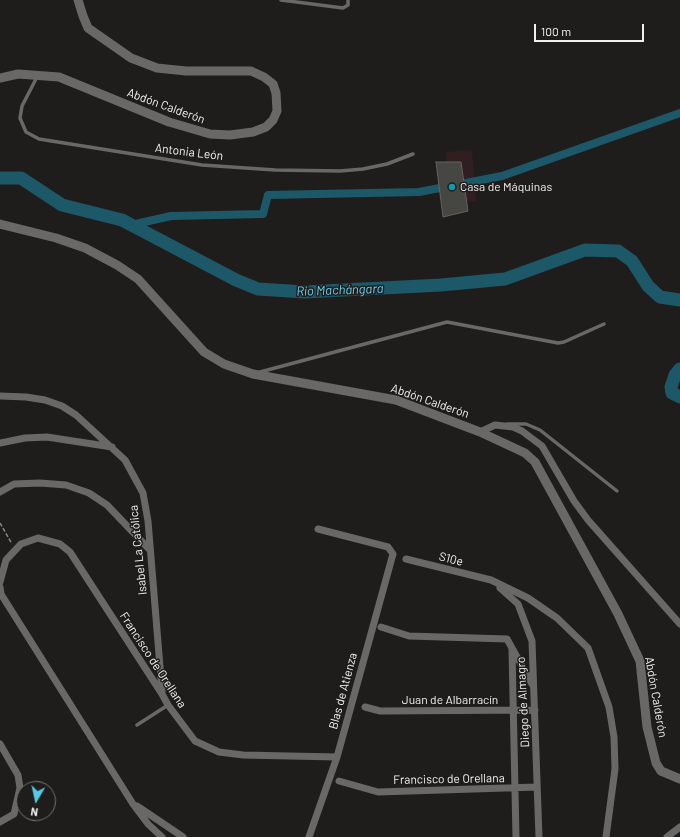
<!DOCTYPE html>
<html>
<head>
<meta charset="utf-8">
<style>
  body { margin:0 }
  #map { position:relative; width:680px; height:837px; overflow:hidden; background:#1e1d1b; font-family:Barlow,sans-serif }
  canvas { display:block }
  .north { position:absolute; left:16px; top:781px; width:40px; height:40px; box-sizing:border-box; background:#1e1d1b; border:1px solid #727170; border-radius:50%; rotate:189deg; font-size:11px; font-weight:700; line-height:16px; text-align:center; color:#f1f0ef }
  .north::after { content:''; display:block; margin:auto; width:14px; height:18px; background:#58c9e3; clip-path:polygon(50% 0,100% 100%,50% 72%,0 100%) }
  .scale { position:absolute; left:534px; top:24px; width:110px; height:18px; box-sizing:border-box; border:2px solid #f1f0ef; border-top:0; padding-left:5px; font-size:12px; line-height:14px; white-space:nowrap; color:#f1f0ef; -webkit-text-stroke:3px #1e1d1b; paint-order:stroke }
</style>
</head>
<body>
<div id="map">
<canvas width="680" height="837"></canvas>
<div class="north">N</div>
<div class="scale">100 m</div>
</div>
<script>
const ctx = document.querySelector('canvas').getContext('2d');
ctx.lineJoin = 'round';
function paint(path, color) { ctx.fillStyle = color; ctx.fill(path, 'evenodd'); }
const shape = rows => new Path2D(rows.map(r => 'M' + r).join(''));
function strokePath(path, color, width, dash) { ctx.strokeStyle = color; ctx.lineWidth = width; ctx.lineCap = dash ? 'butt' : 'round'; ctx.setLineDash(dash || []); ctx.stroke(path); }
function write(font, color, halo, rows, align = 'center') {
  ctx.font = font + ' Barlow,sans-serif'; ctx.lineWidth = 3; ctx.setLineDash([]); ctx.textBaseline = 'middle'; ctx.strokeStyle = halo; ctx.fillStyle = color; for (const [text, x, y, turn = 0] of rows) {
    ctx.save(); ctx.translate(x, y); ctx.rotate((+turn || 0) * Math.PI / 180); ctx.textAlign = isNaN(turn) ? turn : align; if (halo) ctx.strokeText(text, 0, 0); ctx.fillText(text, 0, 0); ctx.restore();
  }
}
const industrial = shape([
  [472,150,476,201,449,203,446,152]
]);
const canal = shape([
  [131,225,171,216,263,214,268,195,419,192,502,176,680,113]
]);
const river = shape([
  [0,178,21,178,62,205,122,220,236,280,258,289,305,292,441,285,505,279,585,250,618,251,632,261,648,286,660,297,680,300],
  [680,369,675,375,671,387,672,393,680,397]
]);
const building = shape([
  [436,162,461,162,468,211,443,217,436,162]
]);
const path = shape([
  [0,523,12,544]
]);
const service = shape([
  [281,0,343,8,348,5,348,0],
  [37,77,22,106,20,118,26,132,39,139,202,165,275,170,340,171,363,169,387,164,413,154],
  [260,372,447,322,558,343,564,342,604,324],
  [507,424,526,424,540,430,617,491],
  [137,725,168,705]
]);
const minor = shape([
  [0,396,26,397,45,400,62,406,76,415,125,460,143,493,148,521,162,691],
  [480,432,495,425,513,427,522,431,542,446,574,501,588,520,680,624],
  [0,443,25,438,47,437,112,447],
  [0,492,14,484,40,483,66,485,89,493,107,505,150,550],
  [406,559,491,580,528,598,557,618,588,648,609,707,614,737,615,769,606,837],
  [0,582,6,560,21,544,38,538,60,544,70,552,162,694,168,705,195,741,219,752,243,755,337,757],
  [0,587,1,594,133,804,148,824,162,837],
  [500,588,518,604,532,641,539,837],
  [381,627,409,636,507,639,532,684],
  [512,650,516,837],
  [365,707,380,711,535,710],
  [0,744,18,775,20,788,14,814,0,822],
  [339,781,378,792,537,787],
  [137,806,183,837],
  [309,837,337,757,393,554,388,547,318,529],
  [667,837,680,827]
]);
const tertiary = shape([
  [0,78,18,74,59,77,169,122,210,134,230,135,253,132,266,127,273,120,277,111,276,93,273,84,264,77,251,71,186,71,157,68,131,58,88,28,83,16,78,0],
  [0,224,56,238,85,248,117,265,138,279,204,352,224,364,253,374,396,400,480,432,525,453,535,462,618,614,640,661,647,727,656,763,661,771,680,779]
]);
const markers = [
  [452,187,4,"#0f9aa8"]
];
const streetNames = [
  ["Abdón Calderón",166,106,20],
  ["Antonia León",189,152,7],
  ["Abdón Calderón",430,401,19],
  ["Isabel La Católica",138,550,-96],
  ["S10e",451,559,14],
  ["Francisco de Orellana",153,660,57],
  ["Blas de Atienza",343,691,-75],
  ["Abdón Calderón",656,697,80],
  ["Juan de Albarracín",450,700],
  ["Diego de Almagro",523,702,-93],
  ["Francisco de Orellana",449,779,-1]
];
const poiNames = [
  ["Casa de Máquinas",460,187]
];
const waterNames = [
  ["Río Machángara",340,290,-2]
];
paint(industrial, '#311e20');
strokePath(canal, '#1d5869', 8);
strokePath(river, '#1d5869', 13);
paint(building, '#464643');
strokePath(building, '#646360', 1);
strokePath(path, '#888785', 1.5, [4, 2]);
strokePath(service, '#696867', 3.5);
strokePath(minor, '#696867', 7);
strokePath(tertiary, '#696867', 9);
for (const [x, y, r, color] of markers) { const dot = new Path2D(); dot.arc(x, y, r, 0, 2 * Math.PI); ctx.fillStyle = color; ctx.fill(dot); strokePath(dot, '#1e1d1b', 1.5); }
write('12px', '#f1f0ef', '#1e1d1b', streetNames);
write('12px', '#f1f0ef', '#1e1d1b', poiNames, 'left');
write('italic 13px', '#72cde9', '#1e1d1b', waterNames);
</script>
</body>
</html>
